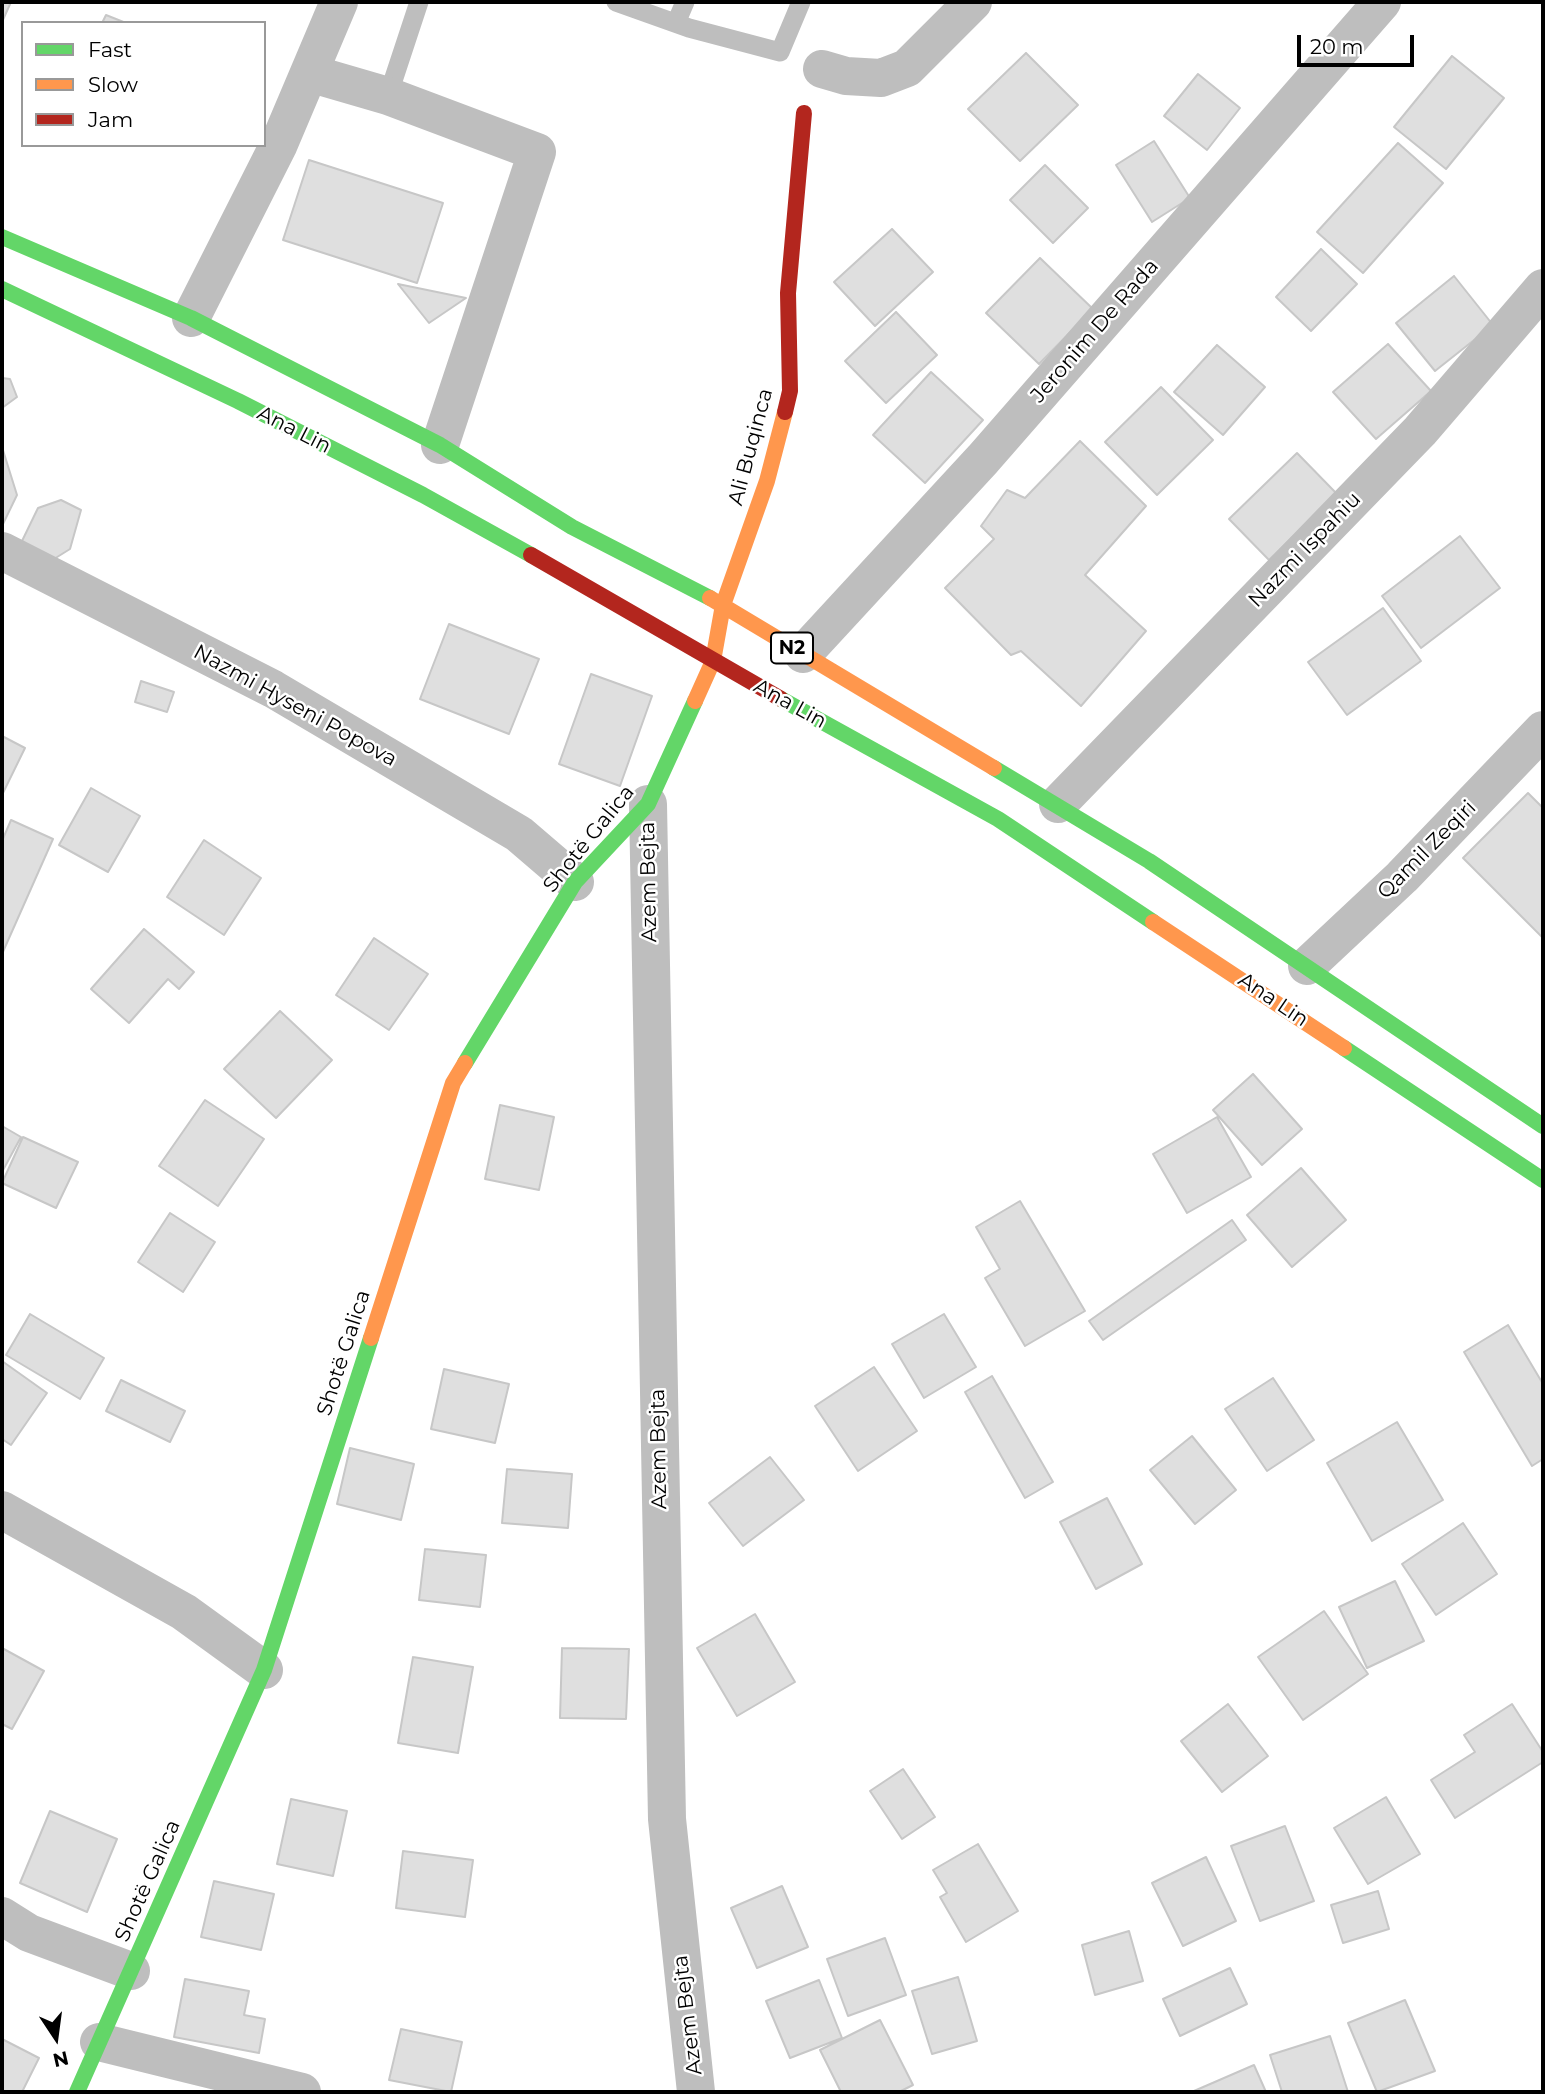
<!DOCTYPE html>
<html>
<head>
<meta charset="utf-8">
<style>
  body { margin:0 }
  #map { position:relative; width:1545px; height:2094px; overflow:hidden; background:#fff; font-family:Montserrat,sans-serif }
  canvas { display:block }
  .frame { position:absolute; inset:0; border:4px solid #000; pointer-events:none }
  .legend { position:absolute; left:21px; top:21px; width:245px; height:126px; box-sizing:border-box; background:#fff; border:2px solid #999; margin:0; padding:9px 12px; list-style:none; font-size:21px; color:#000 }
  .legend li { display:flex; align-items:center; gap:14px; height:35px }
  .legend b { width:35px; border:2px solid #999 }
  .north { position:absolute; left:21px; top:2003px; width:70px; height:70px; -webkit-text-stroke:5px #fff; paint-order:stroke; rotate:167deg; font-size:19px; font-weight:700; line-height:28px; text-align:center; color:#000 }
  .north::after { content:''; display:block; margin:auto; width:24px; height:32px; background:#000; clip-path:polygon(50% 0,100% 100%,50% 72%,0 100%) }
  .scale { position:absolute; left:1297px; top:35px; width:117px; height:32px; box-sizing:border-box; border:4px solid #000; border-top:0; padding-left:9px; font-size:21px; line-height:24px; white-space:nowrap; color:#000; -webkit-text-stroke:5px #fff; paint-order:stroke }
</style>
</head>
<body>
<div id="map">
<canvas width="1545" height="2094"></canvas>
<div class="frame"></div>
<ul class="legend">
<li><b style="height:9px;background:#63d668"></b>Fast</li>
<li><b style="height:9px;background:#ff974d"></b>Slow</li>
<li><b style="height:9px;background:#b3261e"></b>Jam</li>
</ul>
<div class="north">N</div>
<div class="scale">20 m</div>
</div>
<script>
const ctx = document.querySelector('canvas').getContext('2d');
ctx.lineJoin = 'round';
function paint(path, color) { ctx.fillStyle = color; ctx.fill(path, 'evenodd'); }
const shape = rows => new Path2D(rows.map(r => 'M' + r).join(''));
function strokePath(path, color, width, dash) { ctx.strokeStyle = color; ctx.lineWidth = width; ctx.lineCap = dash ? 'butt' : 'round'; ctx.setLineDash(dash || []); ctx.stroke(path); }
function write(font, color, halo, rows, align = 'center') {
  ctx.font = font + ' Montserrat,sans-serif'; ctx.lineWidth = 5; ctx.setLineDash([]); ctx.textBaseline = 'middle'; ctx.strokeStyle = halo; ctx.fillStyle = color; for (const [text, x, y, turn = 0] of rows) {
    ctx.save(); ctx.translate(x, y); ctx.rotate((+turn || 0) * Math.PI / 180); ctx.textAlign = isNaN(turn) ? turn : align; if (halo) ctx.strokeText(text, 0, 0); ctx.fillText(text, 0, 0); ctx.restore();
  }
}
const building = shape([
  [2,2,11,2,2,22,2,2],
  [106,15,126,23,102,23,106,15],
  [1026,53,1078,105,1020,161,968,109,1026,53],
  [1452,56,1504,98,1446,169,1394,127,1452,56],
  [1198,74,1240,108,1207,150,1164,116,1198,74],
  [1154,141,1190,198,1152,222,1116,165,1154,141],
  [1398,143,1443,183,1363,273,1317,232,1398,143],
  [309,160,443,203,417,283,283,240,309,160],
  [1045,165,1088,208,1053,243,1010,200,1045,165],
  [892,229,933,272,875,326,834,282,892,229],
  [1321,249,1357,284,1311,331,1276,297,1321,249],
  [1040,258,1093,309,1039,364,986,313,1040,258],
  [1454,276,1493,325,1435,371,1396,323,1454,276],
  [398,284,466,298,429,323,398,284],
  [896,312,937,355,886,403,845,361,896,312],
  [1388,344,1431,391,1376,439,1333,392,1388,344],
  [1217,345,1265,387,1223,435,1174,392,1217,345],
  [931,372,983,420,925,483,873,435,931,372],
  [2,378,10,379,17,397,2,408,2,378],
  [1161,387,1213,440,1157,495,1105,442,1161,387],
  [1080,441,1146,506,1085,575,1146,631,1081,706,1021,651,1011,655,945,588,994,539,981,526,1007,490,1025,498,1080,441],
  [2,447,17,495,2,526,2,447],
  [1297,453,1337,494,1269,560,1229,519,1297,453],
  [61,500,81,510,70,549,46,564,22,541,38,508,61,500],
  [1460,536,1500,588,1421,648,1382,596,1460,536],
  [1383,608,1421,661,1347,715,1308,662,1383,608],
  [449,624,539,659,509,734,420,699,449,624],
  [591,674,652,696,620,786,559,764,591,674],
  [141,681,174,692,167,712,135,702,141,681],
  [2,736,25,748,2,795,2,736],
  [91,788,140,816,108,872,59,845,91,788],
  [1528,793,1543,808,1543,938,1463,858,1528,793],
  [11,820,53,839,2,954,2,841,11,820],
  [204,840,261,878,224,935,167,897,204,840],
  [144,929,194,972,179,989,168,979,129,1023,91,989,144,929],
  [374,938,428,974,389,1030,336,995,374,938],
  [280,1011,332,1060,276,1118,224,1069,280,1011],
  [1253,1074,1302,1129,1262,1165,1213,1110,1253,1074],
  [205,1100,264,1139,218,1206,159,1166,205,1100],
  [500,1105,554,1117,539,1190,485,1179,500,1105],
  [1217,1117,1251,1177,1187,1213,1153,1154,1217,1117],
  [2,1126,21,1137,2,1172,2,1126],
  [23,1137,78,1162,56,1208,2,1183,23,1137],
  [1301,1168,1346,1220,1292,1267,1247,1215,1301,1168],
  [1020,1201,1085,1311,1025,1346,985,1278,1000,1269,976,1227,1020,1201],
  [170,1213,215,1242,183,1292,138,1262,170,1213],
  [1232,1220,1246,1240,1103,1340,1089,1321,1232,1220],
  [30,1314,104,1358,80,1399,6,1355,30,1314],
  [944,1314,976,1367,924,1398,892,1344,944,1314],
  [1508,1325,1543,1384,1543,1459,1532,1466,1464,1352,1508,1325],
  [2,1361,47,1393,11,1445,2,1439,2,1361],
  [874,1367,917,1431,858,1471,815,1406,874,1367],
  [444,1369,509,1384,495,1443,431,1429,444,1369],
  [992,1376,1053,1482,1025,1498,965,1392,992,1376],
  [1273,1378,1314,1440,1267,1471,1225,1409,1273,1378],
  [121,1380,185,1411,170,1442,106,1411,121,1380],
  [1397,1422,1443,1500,1372,1541,1327,1463,1397,1422],
  [1192,1436,1236,1490,1195,1524,1150,1470,1192,1436],
  [350,1448,414,1464,401,1520,337,1504,350,1448],
  [770,1457,804,1500,743,1546,709,1503,770,1457],
  [507,1469,572,1474,568,1528,502,1523,507,1469],
  [1107,1498,1142,1564,1096,1589,1060,1522,1107,1498],
  [1463,1523,1497,1574,1436,1615,1402,1564,1463,1523],
  [425,1549,486,1555,480,1607,419,1600,425,1549],
  [1395,1581,1424,1641,1367,1668,1339,1607,1395,1581],
  [1324,1611,1368,1674,1303,1720,1258,1657,1324,1611],
  [755,1614,795,1682,737,1716,697,1648,755,1614],
  [2,1648,44,1671,12,1729,2,1724,2,1648],
  [562,1648,629,1649,626,1719,560,1718,562,1648],
  [413,1657,473,1667,458,1753,398,1743,413,1657],
  [1228,1704,1268,1756,1222,1792,1181,1741,1228,1704],
  [1512,1704,1543,1752,1543,1762,1455,1818,1431,1780,1475,1752,1464,1735,1512,1704],
  [903,1769,935,1817,902,1839,870,1791,903,1769],
  [1386,1797,1420,1854,1368,1884,1334,1828,1386,1797],
  [291,1799,347,1811,333,1876,277,1864,291,1799],
  [50,1811,117,1839,87,1912,20,1883,50,1811],
  [1285,1826,1314,1901,1260,1921,1231,1846,1285,1826],
  [978,1844,1018,1911,966,1942,940,1897,947,1893,933,1870,978,1844],
  [403,1851,473,1860,465,1917,396,1908,403,1851],
  [1206,1857,1236,1921,1183,1946,1152,1883,1206,1857],
  [214,1881,274,1894,261,1950,201,1937,214,1881],
  [782,1886,808,1947,757,1968,731,1908,782,1886],
  [1378,1891,1389,1929,1343,1943,1331,1905,1378,1891],
  [1129,1931,1143,1981,1095,1995,1082,1945,1129,1931],
  [885,1938,906,1995,848,2016,827,1959,885,1938],
  [1230,1968,1247,2004,1180,2036,1163,1999,1230,1968],
  [958,1977,977,2041,932,2054,912,1991,958,1977],
  [185,1979,249,1991,244,2015,265,2019,259,2053,174,2037,185,1979],
  [819,1980,842,2038,790,2058,766,2001,819,1980],
  [1405,2000,1435,2071,1377,2092,1348,2023,1405,2000],
  [880,2020,913,2085,899,2092,841,2092,820,2050,880,2020],
  [401,2029,462,2042,451,2092,389,2080,401,2029],
  [1330,2036,1348,2092,1282,2092,1270,2055,1330,2036],
  [2,2039,39,2058,22,2092,2,2092,2,2039],
  [1254,2065,1266,2092,1194,2092,1194,2091,1254,2065]
]);
const lane = shape([
  [616,2,689,28,780,52,801,2],
  [676,23,685,2],
  [388,96,419,2]
]);
const street = shape([
  [822,69,846,76,881,78,907,68,973,2],
  [309,73,388,96,537,152,440,445],
  [191,318,278,146,339,2],
  [2,551,273,689,519,834,575,882],
  [803,654,983,459,1382,2],
  [648,804,667,1819,696,2092],
  [1058,804,1420,431,1543,288],
  [1307,966,1402,877,1543,730],
  [2,1510,184,1612,264,1670],
  [2,1916,29,1933,131,1971],
  [99,2042,302,2092]
]);
const fast = shape([
  [2,237,191,318,440,445,572,527,710,598],
  [2,289,238,401,423,495,531,555],
  [781,699,998,819,1153,922],
  [994,768,1149,861,1543,1126],
  [1344,1048,1543,1180],
  [465,1063,575,882,648,804,695,701],
  [77,2092,264,1670,371,1338]
]);
const slow = shape([
  [710,598,994,768],
  [695,701,713,661,723,605,767,481,785,412],
  [1153,922,1344,1048],
  [371,1338,453,1083,465,1063]
]);
const jam = shape([
  [785,412,790,391,788,293,804,113],
  [531,555,781,699]
]);
const shields = [
  [792,648,42]
];
const shieldNames = [
  ["N2",792,648]
];
const streetNames = [
  ["Jeronim De Rada",1095,331,-49],
  ["Ana Lin",294,430,27],
  ["Ali Buqinca",751,447,-75],
  ["Nazmi Ispahiu",1305,550,-46],
  ["Ana Lin",790,704,29],
  ["Nazmi Hyseni Popova",295,706,29],
  ["Shotë Galica",589,839,-51],
  ["Qamil Zeqiri",1427,850,-45],
  ["Azem Bejta",649,882,-91],
  ["Ana Lin",1273,1000,34],
  ["Shotë Galica",344,1353,-72],
  ["Azem Bejta",659,1449,-91],
  ["Shotë Galica",148,1881,-66],
  ["Azem Bejta",688,2015,-97]
];
paint(building, '#dfdfdf');
strokePath(building, '#c7c7c7', 2);
strokePath(lane, '#bebebe', 19);
strokePath(street, '#bebebe', 38);
strokePath(fast, '#63d668', 16);
strokePath(slow, '#ff974d', 16);
strokePath(jam, '#b3261e', 16);
for (const [x, y, w] of shields) { const box = new Path2D(); box.roundRect(x - w / 2, y - 15.5, w, 31, 5); ctx.fillStyle = '#fff'; ctx.fill(box); strokePath(box, '#000', 2); }
write('bold 19px', '#000', null, shieldNames);
write('21px', '#000', '#fff', streetNames);
</script>
</body>
</html>
